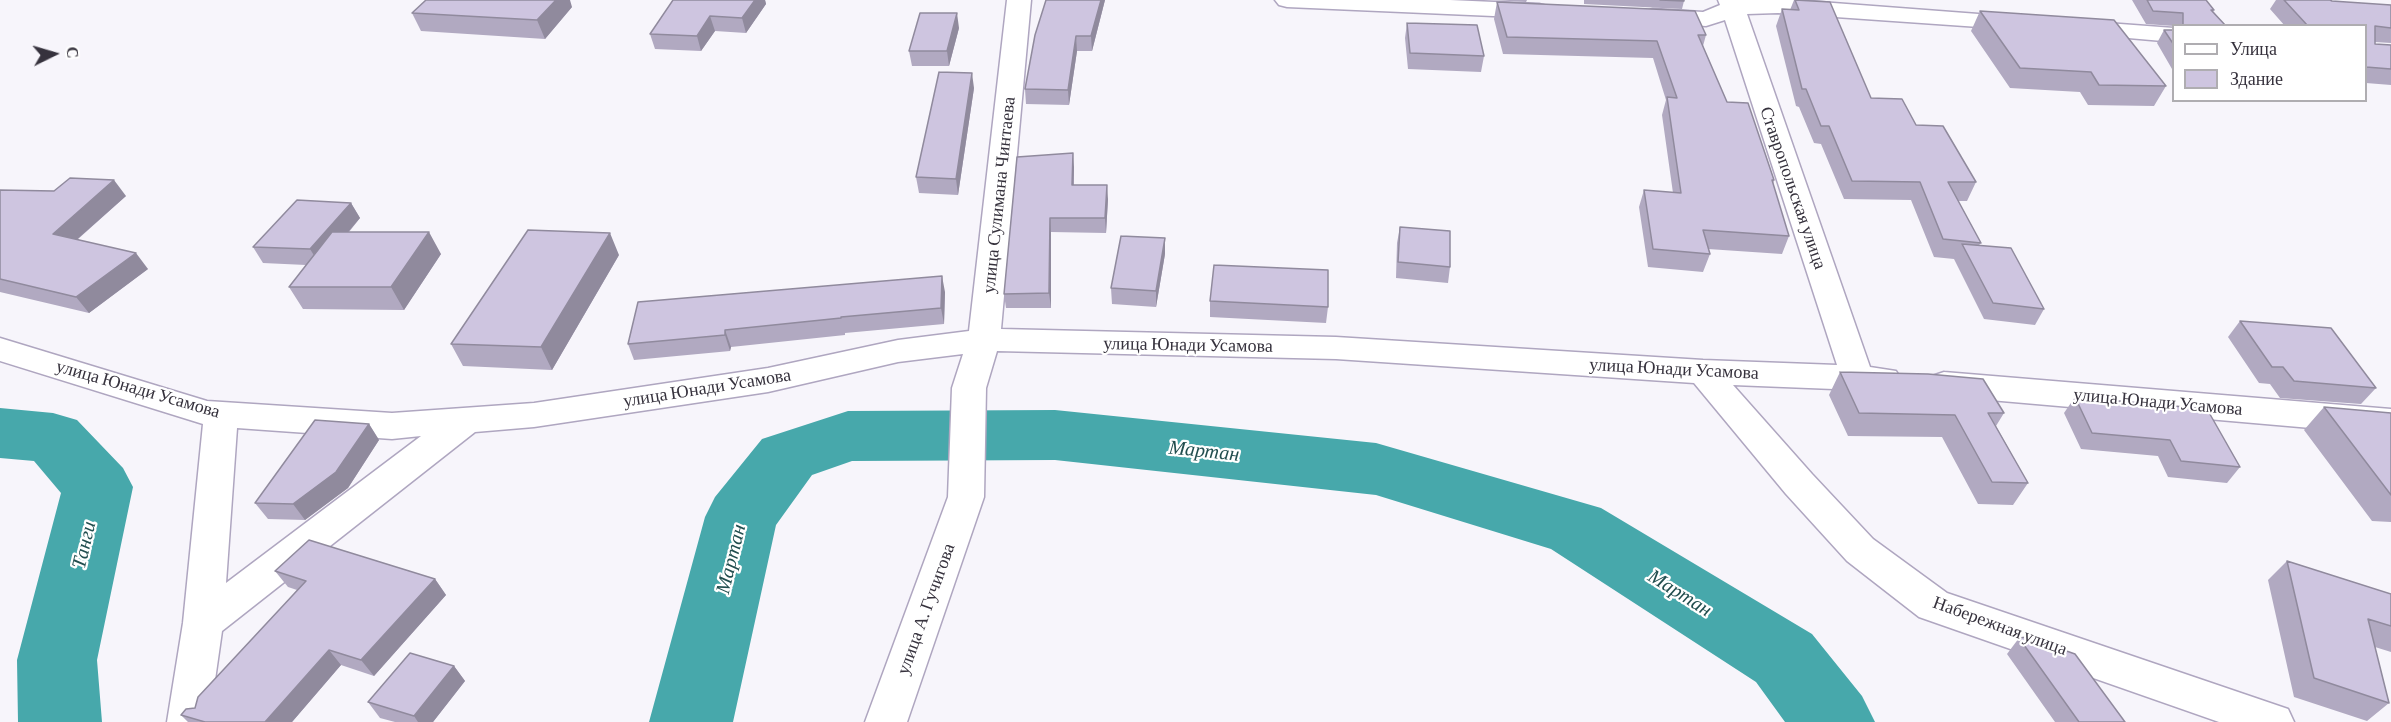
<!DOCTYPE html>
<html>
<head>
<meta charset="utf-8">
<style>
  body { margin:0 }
  #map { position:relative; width:2391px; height:722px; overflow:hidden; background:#f7f5fb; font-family:"Crimson Pro",serif }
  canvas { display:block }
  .legend { position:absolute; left:2172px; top:24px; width:195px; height:78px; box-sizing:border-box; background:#fff; border:2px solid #afadb1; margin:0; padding:8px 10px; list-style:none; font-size:18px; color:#36323d }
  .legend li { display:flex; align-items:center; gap:12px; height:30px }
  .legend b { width:30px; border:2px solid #afadb1 }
  .north { position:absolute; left:24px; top:24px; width:60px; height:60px; -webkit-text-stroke:4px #fff; paint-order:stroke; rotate:85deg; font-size:16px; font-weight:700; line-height:24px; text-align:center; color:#36323d }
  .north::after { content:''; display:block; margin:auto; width:21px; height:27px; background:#36323d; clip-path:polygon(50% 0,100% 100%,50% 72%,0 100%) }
</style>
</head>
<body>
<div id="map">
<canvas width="2391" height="722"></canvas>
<ul class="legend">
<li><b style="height:8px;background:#fff"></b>Улица</li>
<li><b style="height:16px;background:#cec5e0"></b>Здание</li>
</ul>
<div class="north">С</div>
</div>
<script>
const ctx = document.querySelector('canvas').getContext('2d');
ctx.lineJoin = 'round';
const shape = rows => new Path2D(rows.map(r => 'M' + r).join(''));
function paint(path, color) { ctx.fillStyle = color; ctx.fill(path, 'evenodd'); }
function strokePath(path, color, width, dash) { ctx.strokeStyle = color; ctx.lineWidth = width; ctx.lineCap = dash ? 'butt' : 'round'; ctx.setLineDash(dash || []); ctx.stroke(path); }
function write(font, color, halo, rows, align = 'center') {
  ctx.font = font + ' "Crimson Pro",serif'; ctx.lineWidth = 4.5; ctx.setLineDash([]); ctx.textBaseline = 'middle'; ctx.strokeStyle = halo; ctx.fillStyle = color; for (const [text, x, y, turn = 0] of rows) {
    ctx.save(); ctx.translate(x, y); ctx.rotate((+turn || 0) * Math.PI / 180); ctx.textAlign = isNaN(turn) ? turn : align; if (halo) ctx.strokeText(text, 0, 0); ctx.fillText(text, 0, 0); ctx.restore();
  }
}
const river = shape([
  [0,408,53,413,77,420,123,468,133,487,97,660,102,722,18,722,17,660,61,493,34,461,0,458,0,408],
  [1055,410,1376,443,1601,508,1812,634,1862,696,1875,722,1785,722,1756,682,1551,549,1376,495,1055,460,852,461,812,475,776,525,733,722,649,722,705,517,715,497,762,439,848,411,1055,410]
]);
const minor = shape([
  [1007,0,1031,0,1001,329,1336,337,1703,360,1837,365,1725,20,1706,26,1653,23,1645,21,1641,16,1645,11,1653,9,1703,12,1720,5,1718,0,1794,0,2031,18,2034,23,2031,28,2022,30,1778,13,1747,14,1870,367,1896,371,1901,379,1896,387,1884,391,1733,385,1812,474,1873,539,1947,593,2288,709,2294,722,2219,722,1919,617,1847,561,1786,494,1694,383,1336,359,997,351,986,388,984,497,907,722,865,722,948,497,952,388,963,354,898,362,768,392,534,427,475,432,222,631,209,722,167,722,183,623,203,424,0,361,0,338,207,401,392,413,534,403,768,368,898,340,969,331,1007,0],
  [237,428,392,439,421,436,226,583,237,428],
  [1275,0,1450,0,1539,4,1547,6,1551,11,1547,16,1539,18,1287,7,1279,5,1275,0],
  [2080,21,2174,28,2174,42,2071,33,2068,28,2071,23,2080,21],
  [1944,372,2391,409,2391,435,1944,396,1932,392,1927,384,1932,376,1944,372]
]);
const wall = shape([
  [673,0,765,0,766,4,746,33,715,31,701,51,655,49,650,34],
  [1046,0,1105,0,1092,51,1077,51,1069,105,1026,104,1025,89],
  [1493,0,1527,0,1526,2],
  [1584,0,1684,0,1684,1,1682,9,1584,4],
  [1794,0,1808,0,1871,98,1916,125,1976,182,1967,201,1958,201,1981,243,1979,245,2044,309,2035,325,1984,319,1954,259,1934,257,1911,200,1844,199,1821,144,1814,143,1799,107,1796,106,1776,26,1782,9,1790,10],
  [2132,0,2206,0,2214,10,2213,11,2226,26,2174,26,2146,24],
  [2276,0,2330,0,2332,1,2391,5,2391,43,2375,42,2375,44,2391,45,2391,85,2366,83,2366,26,2285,26,2270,9],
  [1497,2,1706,35,1703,46,1727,102,1774,180,1773,184,1789,236,1782,254,1708,249,1710,254,1703,272,1648,267,1639,207,1644,190,1673,193,1662,115,1666,100,1653,58,1503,54,1494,19],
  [572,7,545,39,421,31,412,13],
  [1980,11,2166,86,2154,106,2088,105,2080,92,2010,88,1971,31],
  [1407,23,1484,56,1481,72,1408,69,1405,38],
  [959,28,949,66,912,66,909,51],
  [2164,30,2174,30,2174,69,2172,69,2157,43],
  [974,88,958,195,919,193,916,177],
  [1074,167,1074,185,1108,199,1106,233,1051,232,1051,308,1006,308,1004,294],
  [0,190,126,196,77,240,148,269,89,313,0,292],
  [351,203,360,218,349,232,441,254,404,310,303,309,289,287,306,265,263,263,253,247],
  [1400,227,1450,267,1448,283,1396,278,1397,243],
  [1165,254,1156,307,1112,304,1111,288],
  [619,255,552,370,463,366,451,344],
  [945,292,944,324,845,333,845,335,731,347,730,351,634,360,628,344],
  [1210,301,1328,307,1326,323,1210,317],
  [2240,321,2376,388,2361,404,2280,398,2270,384,2259,383,2228,337],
  [1840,372,2004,413,1996,426,2028,483,2013,505,1978,504,1942,437,1848,436,1829,395],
  [2075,397,2240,467,2227,483,2168,477,2158,456,2081,449,2064,413],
  [2324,407,2391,413,2391,522,2372,521,2304,430],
  [369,424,379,440,348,488,305,520,268,519,255,503],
  [2287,561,2391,594,2391,652,2375,647,2389,703,2367,721,2294,697,2268,580],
  [275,571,435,579,446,595,374,676,341,665,292,722,188,722,181,715,195,708,297,590,288,587],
  [2019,638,2125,722,2055,722,2007,654],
  [454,666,465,681,433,722,395,722,380,718,368,702]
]);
const shadedWall = shape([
  [556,0,570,0,572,7,545,39,537,20],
  [755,0,765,0,766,4,746,33,742,18],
  [1101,0,1105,0,1092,51,1091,36],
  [957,13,959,28,949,66,947,51],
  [710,16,715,31,701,51,697,36],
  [1076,36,1077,51,1069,105,1068,90],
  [972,73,974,88,958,195,956,179],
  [1073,153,1074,167,1073,199,1072,185],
  [114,180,126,196,65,250,53,234],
  [1107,185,1108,199,1106,233,1105,218],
  [351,203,360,218,320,265,310,249],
  [1050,218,1051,232,1051,308,1049,293],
  [429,232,441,254,404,310,391,287],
  [610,233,619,255,552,370,541,347],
  [1165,238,1165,254,1156,307,1156,291],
  [136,253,148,269,89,313,76,297],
  [942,276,945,292,944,324,941,308],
  [725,330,731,347,730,351,725,335],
  [369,424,379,440,348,488,305,520,293,504],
  [435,579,446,595,374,676,361,660],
  [329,650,341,665,292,722,265,722],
  [454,666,465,681,433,722,418,722,414,716]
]);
const building = shape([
  [426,0,556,0,537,20,412,13,426,0],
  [673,0,755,0,742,18,710,16,697,36,650,34,673,0],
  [1046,0,1101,0,1091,36,1076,36,1068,90,1025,89,1035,35,1046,0],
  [1660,0,1684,0,1684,1,1660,0],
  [1795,0,1830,2,1871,98,1902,99,1916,125,1943,126,1976,182,1948,182,1981,243,1943,239,1920,182,1852,181,1829,126,1821,126,1806,89,1802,89,1782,9,1799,10,1795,0],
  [2147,0,2206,0,2214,10,2211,10,2226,26,2183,26,2183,13,2153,11,2147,0],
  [2284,0,2330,0,2332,1,2391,5,2391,28,2375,26,2375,44,2391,45,2391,69,2366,67,2366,26,2308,26,2284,0],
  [1497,2,1695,11,1706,35,1698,35,1727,102,1748,103,1774,180,1772,180,1789,236,1703,230,1710,254,1653,249,1644,190,1681,193,1667,97,1677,98,1657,41,1507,37,1497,2],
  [1980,11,2114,20,2166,86,2099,85,2091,72,2020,68,1980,11],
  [920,13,957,13,947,51,909,51,920,13],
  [1407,23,1477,25,1484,56,1410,53,1407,23],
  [2164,30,2174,30,2174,45,2164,30],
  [939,72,972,73,956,179,916,177,939,72],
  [1073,153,1072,185,1107,185,1105,218,1050,218,1049,293,1004,294,1017,157,1073,153],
  [70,178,114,180,53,234,136,253,76,297,0,279,0,190,54,191,70,178],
  [297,200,351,203,310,249,253,247,297,200],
  [1400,227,1450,231,1450,267,1398,262,1400,227],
  [528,230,610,233,541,347,451,344,528,230],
  [332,232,429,232,391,287,289,287,332,232],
  [1121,236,1165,238,1156,291,1111,288,1121,236],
  [1962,244,2011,248,2044,309,1993,303,1962,244],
  [1214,265,1328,270,1328,307,1210,301,1214,265],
  [942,276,941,308,841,317,841,318,725,330,725,335,628,344,638,302,942,276],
  [2240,321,2331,328,2376,388,2294,381,2283,367,2272,367,2240,321],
  [1840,372,1928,374,1983,379,2004,413,1988,413,2028,483,1992,482,1955,415,1859,413,1840,372],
  [2075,397,2207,409,2240,467,2181,461,2170,440,2092,433,2075,397],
  [2324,407,2391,413,2391,495,2324,407],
  [315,420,369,424,336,472,293,504,255,503,315,420],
  [309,540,435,579,361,660,329,650,265,722,205,722,181,715,186,709,195,708,198,697,306,581,275,571,309,540],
  [2287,561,2391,594,2391,626,2368,619,2389,703,2314,678,2287,561],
  [2027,637,2075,654,2125,722,2079,722,2019,638,2027,637],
  [410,653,454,666,414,716,368,702,410,653]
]);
const streetNames = [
  ["Ставропольская улица",1793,188,71],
  ["улица Сулимана Чинтаева",999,195,-84],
  ["улица Юнади Усамова",1188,345,1],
  ["улица Юнади Усамова",1674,369,3],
  ["улица Юнади Усамова",707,388,-9],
  ["улица Юнади Усамова",138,389,16],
  ["улица Юнади Усамова",2158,402,5],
  ["улица А. Гучигова",926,609,-70],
  ["Набережная улица",2000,626,20]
];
const waterNames = [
  ["Мартан",1204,451,6],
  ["Танги",84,545,-77],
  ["Мартан",731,559,-76],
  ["Мартан",1680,593,32]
];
paint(river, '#47a8ab');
strokePath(minor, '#afa6c0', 3);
paint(minor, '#fff');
paint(wall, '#b1a9c1');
paint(shadedWall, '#908a9d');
paint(building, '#cec5e0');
strokePath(building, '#908a9d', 1.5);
write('18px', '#36323d', '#fff', streetNames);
write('italic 20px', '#224e4f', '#fff', waterNames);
</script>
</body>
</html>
